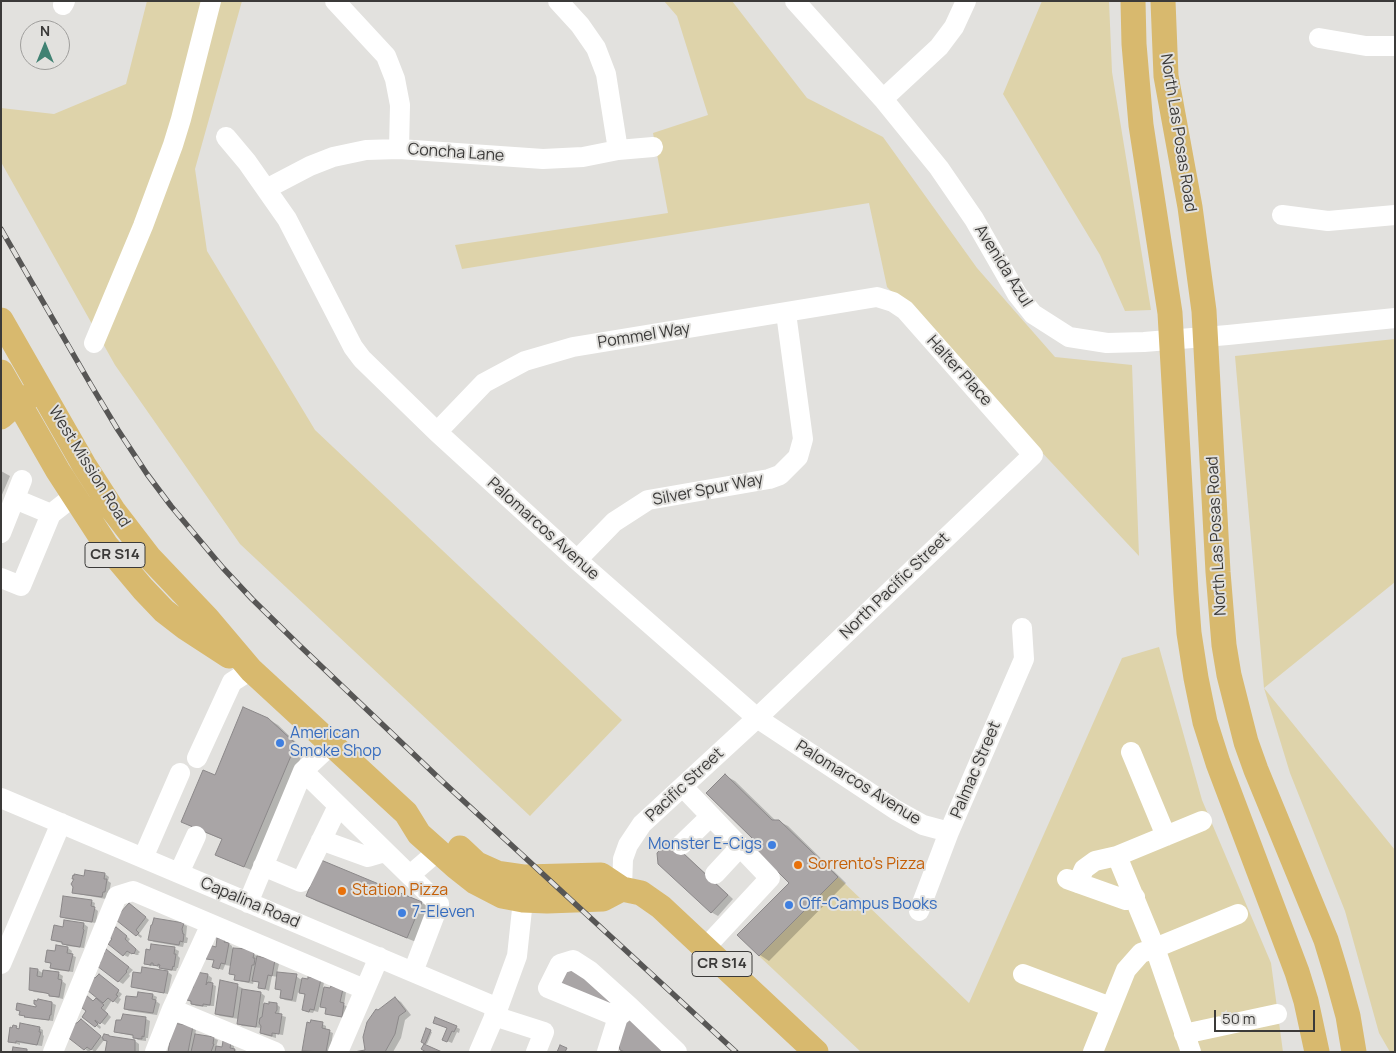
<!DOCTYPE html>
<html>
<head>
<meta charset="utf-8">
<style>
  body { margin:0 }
  #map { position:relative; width:1396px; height:1053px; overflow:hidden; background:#e2e1de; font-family:Manrope,sans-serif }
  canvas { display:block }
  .frame { position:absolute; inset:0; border:2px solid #3b3a39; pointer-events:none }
  .north { position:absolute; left:20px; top:20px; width:50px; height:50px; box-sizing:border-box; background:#e2e1de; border:1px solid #9f9e9c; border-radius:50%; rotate:0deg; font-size:14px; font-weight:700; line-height:20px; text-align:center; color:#3b3a39 }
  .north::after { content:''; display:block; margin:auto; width:18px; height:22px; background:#408273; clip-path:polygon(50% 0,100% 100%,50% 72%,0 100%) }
  .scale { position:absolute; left:1214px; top:1010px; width:101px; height:22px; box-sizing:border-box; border:2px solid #3b3a39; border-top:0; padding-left:6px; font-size:15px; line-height:18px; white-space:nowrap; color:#3b3a39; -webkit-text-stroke:4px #e2e1de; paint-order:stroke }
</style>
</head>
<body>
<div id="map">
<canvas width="1396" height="1053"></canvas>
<div class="frame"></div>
<div class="north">N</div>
<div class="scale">50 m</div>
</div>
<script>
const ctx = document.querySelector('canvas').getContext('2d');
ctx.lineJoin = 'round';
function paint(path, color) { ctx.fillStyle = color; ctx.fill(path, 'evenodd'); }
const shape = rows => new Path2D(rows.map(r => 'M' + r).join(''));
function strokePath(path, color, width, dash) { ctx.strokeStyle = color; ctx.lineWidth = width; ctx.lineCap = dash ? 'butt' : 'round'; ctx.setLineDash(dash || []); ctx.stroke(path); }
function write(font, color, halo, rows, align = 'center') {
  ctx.font = font + ' Manrope,sans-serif'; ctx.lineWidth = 4; ctx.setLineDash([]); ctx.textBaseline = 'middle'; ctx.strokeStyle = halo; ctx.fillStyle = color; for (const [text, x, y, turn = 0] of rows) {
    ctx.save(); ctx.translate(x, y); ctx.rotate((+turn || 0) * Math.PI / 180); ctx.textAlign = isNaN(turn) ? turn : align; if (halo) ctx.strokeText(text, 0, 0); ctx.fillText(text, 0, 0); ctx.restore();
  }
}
const green = shape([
  [147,1,242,1,195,169,207,251,315,430,622,720,530,816,240,544,115,365,1,162,1,108,54,114,126,84],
  [664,1,732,1,807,98,883,137,977,268,1055,357,1132,365,1139,556,887,287,869,203,462,269,455,245,668,213,653,133,708,115,677,16],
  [1042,1,1109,1,1112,72,1151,310,1125,311,1100,255,1003,94],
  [1395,339,1395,582,1264,688,1395,850,1395,1052,1390,1052,1379,1033,1345,911,1290,773,1264,688,1235,356],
  [1159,647,1202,800,1271,963,1283,1052,861,1052,759,956,838,877,969,1003,1122,658]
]);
const shadow = shape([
  [1,471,10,476,1,497],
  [268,719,278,725,304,750,254,871,226,860,217,855,223,840,192,827,183,822,216,777],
  [726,776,735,781,776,821,778,821,788,826,846,883,769,961,760,955,739,935,791,883,754,838],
  [676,846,733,899,718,916,711,912],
  [322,861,422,903,431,908,416,942,316,901,308,896],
  [105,874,109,877,108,881,111,883,109,893,107,893,106,899,78,894,74,892,85,877],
  [91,901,95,903,94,908,98,911,96,923,66,919,62,916],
  [134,907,149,920,139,934,142,936,141,938,117,920],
  [84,924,88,927,84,948,67,946,63,943,57,942,53,939,64,928],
  [183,924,187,926,186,937,188,938,187,943,184,943,183,947,154,942,149,939],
  [117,929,130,939,128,942,140,952,138,954,139,955,136,955,131,952,128,957,124,955],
  [224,940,232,946,232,949,251,952,258,957,275,961,279,964,277,973,296,976,300,979,309,981,320,980,324,982,323,988,342,990,346,992,344,1005,348,1007,346,1018,331,1015,327,1013,328,1009,320,1005,318,1012,314,1011,313,1013,307,1012,303,1010,306,995,298,992,296,1002,285,1000,281,998,283,991,276,988,278,977,272,976,269,991,259,987,260,983,254,980,253,984,239,981,235,979,236,976,230,973,231,966,225,965,223,970,213,967,215,961,208,958],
  [68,948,72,951,71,955,76,957,73,972,55,970,51,968,52,964,46,962,56,952],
  [175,949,179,951,178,956,180,958,178,968,177,968,176,971,165,970,155,965,155,966,150,966,146,963,151,952],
  [111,953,133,970,129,974,130,976,123,984,118,981],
  [143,968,168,972,172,975,168,994,136,988,132,986,142,974],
  [38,970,44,974,58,973,63,976,62,981,66,984,63,999,55,997,51,994,34,992,30,989],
  [208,975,212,978,211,984,216,986,214,1006,207,1006,207,1007,196,1006,188,1000],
  [103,978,122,994,119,998,121,999,118,1004,112,1000,105,1011,111,1017,105,1025,100,1022,98,1024,101,1027,100,1029,84,1016,98,997,96,979],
  [221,982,238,986,242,988,242,991,261,993,265,996,263,1004,276,1004,280,1007,279,1015,286,1017,283,1035,276,1034,276,1038,265,1035,261,1033,262,1028,242,1026,238,1023,239,1019,220,1016,216,1014],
  [153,995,157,997,156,1001,160,1004,157,1015,129,1011,125,1009,138,999],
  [395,998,401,1002,411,1015,405,1020,401,1038,393,1052,361,1052,367,1051,378,1011],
  [52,1003,56,1005,53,1021,30,1018,21,1014,21,1011,37,1008],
  [146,1019,150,1021,148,1038,146,1038,146,1041,138,1040,134,1037,134,1036,119,1033,115,1031],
  [85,1023,103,1038,111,1038,135,1041,139,1044,139,1052,107,1052,108,1042,104,1040,95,1052,91,1049,89,1052,68,1036],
  [322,1024,326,1026,326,1030,333,1033,330,1052,305,1052,303,1051],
  [16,1027,20,1029,39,1028,43,1030,43,1035,44,1036,42,1046,20,1043,20,1045,9,1041],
  [456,1027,460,1029,459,1033,457,1032,452,1043,447,1041,448,1028],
  [192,1028,196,1030,195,1036,213,1038,218,1040,216,1047,223,1048,230,1044,234,1046,234,1049,238,1052,169,1052],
  [427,1030,432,1032,427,1044,422,1042]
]);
const building = shape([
  [243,707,268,718,296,744,244,867,215,855,222,839,181,822,203,770,215,775,243,707],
  [725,774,772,820,779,820,838,877,759,956,737,935,789,883,748,842,752,838,706,793,725,774],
  [669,840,728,895,711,913,658,864,657,853,669,840],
  [321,860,422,902,407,938,306,896,321,860],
  [85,870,105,873,104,879,107,879,105,892,103,892,102,897,72,893,73,887,71,884,74,879,72,879,73,875,74,876,74,874,84,876,85,870],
  [63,896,92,900,91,906,95,907,92,922,60,917,63,896],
  [129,903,146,917,136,930,139,933,136,936,116,920,119,914,129,903],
  [154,918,184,923,182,929,183,934,184,934,183,942,180,941,179,945,148,940,151,925,152,925,154,918],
  [64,920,84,923,83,929,84,930,80,947,62,944,62,942,51,940,54,925,63,927,64,920],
  [116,927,127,936,125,939,136,949,134,954,133,953,132,954,127,951,123,956,108,944,112,939,107,935,116,927],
  [217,938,225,939,224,942,229,943,225,964,221,963,219,969,212,967,214,960,206,959,209,945,216,947,217,938],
  [151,944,175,947,174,954,176,954,174,967,173,966,172,970,159,968,160,965,158,964,158,966,153,965,153,963,151,963,151,965,144,964,146,949,150,950,151,944],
  [56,945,68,947,67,953,73,954,69,971,50,968,51,963,45,962,47,950,55,951,56,945],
  [233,948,247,949,252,951,254,954,253,958,255,958,254,965,252,965,249,982,234,980,235,975,229,974,233,948],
  [106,949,129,967,126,971,127,972,118,982,97,966,101,962,99,960,105,953,104,952,106,949],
  [257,956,275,960,272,976,268,975,265,989,258,988,259,982,252,981,257,956],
  [569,963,620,1004,617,1010,555,981,569,963],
  [142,967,168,971,164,993,131,987,133,972,141,973,142,967],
  [30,968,38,969,37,976,42,977,43,970,59,972,58,979,62,980,59,997,49,996,49,994,46,993,29,990,30,968],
  [196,972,208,974,206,985,208,982,213,983,210,1005,203,1004,203,1006,191,1004,191,1001,187,1000,189,987,193,988,196,972],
  [277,972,297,974,292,1000,280,998,281,990,275,989,277,972],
  [99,974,119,990,116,995,118,996,113,1002,108,998,103,1003,87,990,92,976,95,978,99,974],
  [308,977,321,979,314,1010,310,1009,309,1012,302,1010,305,994,299,993,302,978,308,979,308,977],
  [220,980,238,984,233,1017,215,1014,220,980],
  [331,986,343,989,340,1002,344,1003,342,1017,325,1014,326,1008,320,1007,324,987,330,988,331,986],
  [242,989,261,992,256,1027,237,1024,242,989],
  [138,992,153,994,152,999,156,1000,153,1013,124,1009,126,996,137,997,138,992],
  [86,995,93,1001,96,998,104,1005,101,1008,108,1014,100,1024,95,1020,95,1021,98,1024,95,1027,82,1017,86,1011,78,1005,86,995],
  [395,997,406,1011,399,1016,395,1034,385,1052,354,1052,365,1050,363,1037,367,1022,376,1009,378,1010,395,997],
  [38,999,52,1002,51,1015,50,1015,49,1020,24,1017,25,1016,19,1015,20,1011,16,1010,17,1003,36,1007,36,1005,34,1004,34,1000,37,1001,38,999],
  [269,1002,277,1003,277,1010,275,1013,282,1014,279,1034,272,1033,272,1036,260,1033,261,1026,259,1023,260,1018,262,1017,264,1003,269,1004,269,1002],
  [123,1014,146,1017,144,1037,142,1036,142,1039,133,1038,133,1035,114,1032,116,1020,121,1020,123,1014],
  [435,1017,457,1026,454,1032,452,1031,447,1042,442,1040,447,1028,433,1023,435,1017],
  [628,1017,673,1052,625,1052,620,1050,618,1041,628,1017],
  [81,1019,101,1036,91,1050,87,1047,84,1050,66,1036,75,1023,77,1023,81,1019],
  [311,1020,323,1022,322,1028,330,1030,326,1052,302,1051,307,1022,310,1023,311,1020],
  [20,1023,40,1027,39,1032,41,1032,37,1045,16,1041,16,1043,8,1042,10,1027,12,1028,13,1025,17,1026,16,1028,19,1029,20,1023],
  [173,1023,193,1026,188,1052,168,1052,173,1023],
  [426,1028,431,1030,425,1044,421,1042,426,1028],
  [104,1034,109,1035,109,1036,135,1040,135,1052,105,1052,107,1041,103,1040,103,1038,102,1038,104,1034],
  [195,1034,214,1037,213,1044,214,1044,211,1052,191,1052,195,1034],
  [223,1041,231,1043,230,1048,235,1049,234,1052,215,1052,216,1046,222,1047,223,1041],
  [424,1044,442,1052,426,1052,421,1049,424,1044],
  [560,1045,567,1048,565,1052,557,1052,560,1045],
  [13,1047,27,1049,27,1052,12,1052,13,1047]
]);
const minor = shape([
  [335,1,386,56,395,79,400,105,399,149],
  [558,1,580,25,596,48,606,74,618,150],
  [795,1,883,99,939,168,974,219,1017,294,1033,314,1069,337,1107,343,1144,342,1228,335,1395,318],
  [63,5,65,1],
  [1319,38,1366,46,1395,46],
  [883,99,939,47,954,27,966,1],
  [226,137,247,162,287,219,353,347,362,359,437,432,577,560,757,718,896,810,923,825,949,832],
  [266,189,310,166,333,157,366,150,399,149,543,159,583,157,618,150,653,147],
  [1282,215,1328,221,1395,215],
  [94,343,143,226,173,145,181,119,211,1],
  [437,432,484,383,525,361,573,347,877,297,893,302,905,310,1033,455,757,718,642,824,628,845,623,859,622,889],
  [15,499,51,514,74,496],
  [1,533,22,480],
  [577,560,614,522,648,500,769,479,780,475,798,457,803,439,786,313],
  [1,578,21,586,51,514],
  [1131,752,1166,836],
  [197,758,232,682,251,670],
  [303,771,439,904,413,972],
  [683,787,770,878,705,948],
  [1,798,498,1008],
  [321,840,368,857,385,852],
  [681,845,711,816],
  [143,858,180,773],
  [263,866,301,882,338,806],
  [179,873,196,836],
  [715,874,740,847],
  [410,875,438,851],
  [1067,879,1126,900,1135,897],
  [1078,883,1084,869,1095,861,1117,856],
  [248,903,303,771,332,744],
  [919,911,949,832,1024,659,1022,628],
  [1,964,61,823],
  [1023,974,1111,1007],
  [630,1007,677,1052],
  [172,1009,275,1052],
  [494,1016,544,1032,536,1052],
  [1184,1034,1277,1014],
  [53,1052,117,896,133,891,364,989],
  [155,1052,172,1009,211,924],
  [338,1052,379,957],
  [479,1052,498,1008,517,956,523,900],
  [607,1052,618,1017,630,1007,590,971,573,960,560,964,548,988,618,1017],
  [1093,1052,1126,970,1141,953,1155,948,1238,914],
  [1191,1052,1155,948,1117,856,1202,821]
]);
const major = shape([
  [1133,1,1134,44,1141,125,1170,313,1186,593,1189,633,1196,678,1205,722,1218,763,1297,972,1306,1001,1317,1052],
  [1163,1,1166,76,1190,207,1204,311,1218,572,1224,645,1229,675,1246,742,1256,770,1326,940,1337,976,1348,1016,1354,1052],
  [1,320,84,465,113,510,149,557,207,618,251,670,406,813,419,834,456,867,475,882,502,896,523,900,547,901,603,899,622,889],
  [1,372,58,471,106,545,143,589,164,611,186,628,229,656],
  [1,417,18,402,32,395],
  [460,848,477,864,497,873,525,877,601,875,622,889,641,893,661,907,816,1052]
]);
const rail = shape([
  [1,229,91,385,118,430,147,474,171,506,223,568,252,599,300,646,443,782,736,1052]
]);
const markers = [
  [280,743,5,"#3f7fe0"],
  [772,845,5,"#3f7fe0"],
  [798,865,5,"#e8710a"],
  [342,891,5,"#e8710a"],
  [789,905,5,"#3f7fe0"],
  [402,913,5,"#3f7fe0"]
];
const shields = [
  [115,555,60],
  [722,964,60]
];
const shieldNames = [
  ["CR S14",115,555],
  ["CR S14",722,964]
];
const streetNames = [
  ["North Las Posas Road",1178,133,81],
  ["Concha Lane",456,153,4],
  ["Avenida Azul",1003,266,58],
  ["Pommel Way",644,336,-9],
  ["Halter Place",959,371,48],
  ["West Mission Road",89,467,58],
  ["Silver Spur Way",708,490,-11],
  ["Palomarcos Avenue",543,529,42],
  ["North Las Posas Road",1217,536,-93],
  ["North Pacific Street",895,586,-44],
  ["Palmac Street",976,770,-67],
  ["Palomarcos Avenue",858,783,32],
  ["Pacific Street",685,785,-43],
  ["Capalina Road",250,903,23]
];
const shopNames = [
  ["American",290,734],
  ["Smoke Shop",290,752],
  ["Monster E-Cigs",762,845,"right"],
  ["Off-Campus Books",799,905],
  ["7-Eleven",412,913]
];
const foodNames = [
  ["Sorrento's Pizza",808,865],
  ["Station Pizza",352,891]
];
paint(green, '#ded3aa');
paint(shadow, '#0003');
paint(building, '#a9a5a6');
strokePath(building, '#8b8889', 1);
strokePath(minor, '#fff', 20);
strokePath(major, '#d8b96e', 25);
strokePath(rail, '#575655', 5.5);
strokePath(rail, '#e2e1de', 4, [11]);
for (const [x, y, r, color] of markers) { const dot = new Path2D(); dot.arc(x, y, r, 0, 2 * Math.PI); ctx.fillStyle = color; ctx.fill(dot); strokePath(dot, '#e2e1de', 2); }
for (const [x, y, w] of shields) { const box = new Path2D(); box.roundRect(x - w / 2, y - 12.5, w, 25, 4); ctx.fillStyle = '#e2e1de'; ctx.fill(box); strokePath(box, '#3b3a39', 1); }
write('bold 15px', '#3b3a39', null, shieldNames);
write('16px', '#3b3a39', '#e2e1de', streetNames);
write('16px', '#366cbe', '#e2e1de', shopNames, 'left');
write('16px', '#c56008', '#e2e1de', foodNames, 'left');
</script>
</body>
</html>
